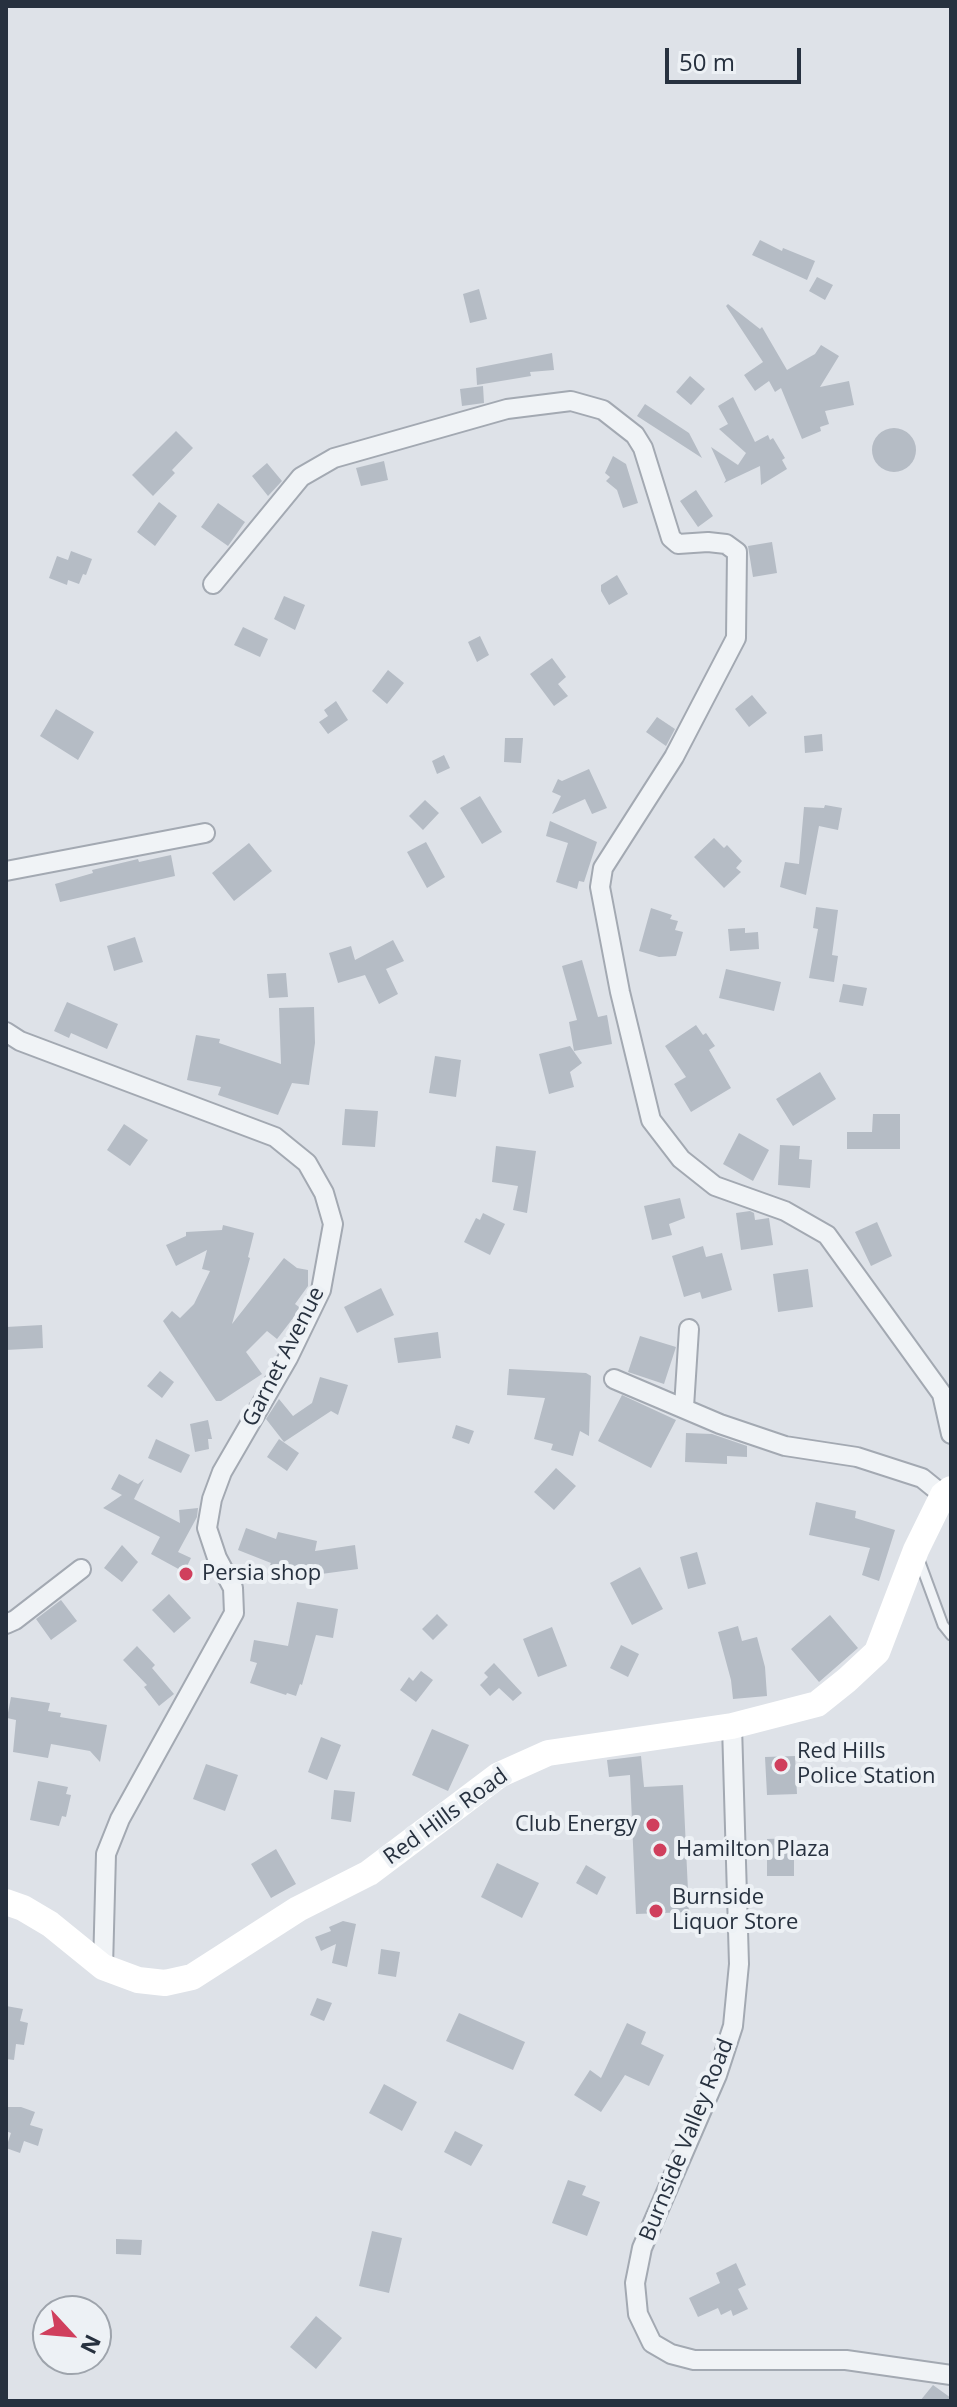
<!DOCTYPE html>
<html>
<head>
<meta charset="utf-8">
<style>
  body { margin:0 }
  #map { position:relative; width:957px; height:2407px; overflow:hidden; background:#dee2e8; font-family:"Open Sans",sans-serif }
  canvas { display:block }
  .frame { position:absolute; inset:0; border:8px solid #27313f; pointer-events:none }
  .north { position:absolute; left:32px; top:2295px; width:80px; height:80px; box-sizing:border-box; background:#edf1f5; border:2px solid #9ea4ac; border-radius:50%; rotate:116deg; font-size:22px; font-weight:700; line-height:32px; text-align:center; color:#27313f }
  .north::after { content:''; display:block; margin:auto; width:28px; height:36px; background:#d03f5d; clip-path:polygon(50% 0,100% 100%,50% 72%,0 100%) }
  .scale { position:absolute; left:665px; top:48px; width:136px; height:36px; box-sizing:border-box; border:4px solid #27313f; border-top:0; padding-left:10px; font-size:24px; line-height:28px; white-space:nowrap; color:#27313f; -webkit-text-stroke:6px #edf1f5; paint-order:stroke }
</style>
</head>
<body>
<div id="map">
<canvas width="957" height="2407"></canvas>
<div class="frame"></div>
<div class="north">N</div>
<div class="scale">50 m</div>
</div>
<script>
const ctx = document.querySelector('canvas').getContext('2d');
ctx.lineJoin = 'round';
function paint(path, color) { ctx.fillStyle = color; ctx.fill(path, 'evenodd'); }
const shape = rows => new Path2D(rows.map(r => 'M' + r).join(''));
function strokePath(path, color, width, dash) { ctx.strokeStyle = color; ctx.lineWidth = width; ctx.lineCap = dash ? 'butt' : 'round'; ctx.setLineDash(dash || []); ctx.stroke(path); }
function write(font, color, halo, rows, align = 'center') {
  ctx.font = font + ' "Open Sans",sans-serif'; ctx.lineWidth = 8; ctx.setLineDash([]); ctx.textBaseline = 'middle'; ctx.strokeStyle = halo; ctx.fillStyle = color; for (const [text, x, y, turn = 0] of rows) {
    ctx.save(); ctx.translate(x, y); ctx.rotate((+turn || 0) * Math.PI / 180); ctx.textAlign = isNaN(turn) ? turn : align; if (halo) ctx.strokeText(text, 0, 0); ctx.fillText(text, 0, 0); ctx.restore();
  }
}
const building = shape([
  [760,240,782,251,783,248,815,261,807,280,752,255],
  [817,277,833,285,825,300,809,291],
  [479,289,487,319,470,323,463,294],
  [728,304,760,329,762,327,787,370,815,354,821,345,839,356,820,387,849,381,854,405,825,411,829,424,820,427,821,431,802,439,781,388,775,392,769,381,755,391,744,375,763,362,726,306],
  [552,353,554,370,530,372,531,376,477,385,476,368],
  [690,376,705,389,691,405,676,392],
  [483,386,484,403,462,406,460,389],
  [733,397,755,442,768,435,770,440,773,438,785,458,782,460,787,469,761,485,760,466,724,483,726,480,711,447,738,465,746,453,719,429,728,424,718,406],
  [645,404,689,433,702,458,637,416],
  '872 450a22 22 0 1 1 44 0a22 22 0 1 1-44 0Z',
  [176,431,193,448,172,470,175,473,153,496,132,475],
  [613,456,626,464,638,503,623,508,617,490,606,481,610,477,605,473],
  [384,461,388,480,361,486,356,468],
  [267,463,282,481,268,496,252,476],
  [696,490,713,516,698,527,680,501],
  [159,502,177,516,155,546,137,532],
  [218,503,245,522,228,546,201,527],
  [772,542,777,573,753,577,748,546],
  [71,551,92,559,86,575,83,574,79,584,68,580,67,585,49,578,57,556,68,560],
  [617,575,628,594,609,605,601,591,601,585],
  [284,596,305,605,295,630,274,619],
  [243,627,268,639,260,657,234,645],
  [480,636,489,655,477,662,468,642],
  [552,658,566,677,558,684,568,696,554,706,530,674],
  [388,670,404,683,387,704,372,691],
  [752,695,767,713,749,727,735,709],
  [336,701,348,720,328,734,319,722,328,716,324,710],
  [56,709,94,732,78,760,40,736],
  [657,717,675,729,666,746,646,732],
  [822,734,823,751,805,753,804,736],
  [505,738,523,738,521,763,504,762],
  [444,755,450,768,437,774,432,761],
  [589,769,607,808,592,814,585,799,552,814,561,796,552,792,558,779,562,781],
  [480,796,502,832,482,844,460,808],
  [425,800,439,813,423,830,409,816],
  [825,805,842,808,838,830,819,826,806,895,780,887,785,862,799,864,804,807,824,808],
  [550,821,597,842,584,882,579,881,577,889,556,882,568,843,546,836],
  [714,838,724,848,727,845,742,861,736,868,741,872,724,888,694,857],
  [426,842,445,877,427,888,407,852],
  [249,843,272,871,234,901,212,873],
  [171,855,175,876,60,902,55,884,93,873,92,870,138,859,139,862],
  [816,907,838,910,832,955,838,956,834,982,809,978,818,929,813,928],
  [651,908,672,915,670,919,678,921,675,930,683,932,676,956,659,957,639,951],
  [745,928,745,933,758,932,759,949,730,951,728,929],
  [135,937,143,962,114,971,107,946],
  [393,940,404,961,386,969,398,994,379,1004,365,975,338,983,329,953,351,946,355,960],
  [582,960,598,1017,607,1015,612,1044,574,1051,569,1022,577,1020,562,966],
  [726,969,781,982,774,1011,719,998],
  [286,973,288,997,269,998,267,974],
  [843,984,867,988,863,1006,839,1002],
  [67,1002,118,1024,107,1049,71,1033,69,1038,54,1031],
  [314,1007,315,1043,309,1085,292,1083,278,1115,218,1095,221,1087,187,1080,196,1035,220,1039,219,1043,281,1064,279,1008],
  [696,1025,703,1035,706,1033,715,1046,709,1050,731,1088,691,1112,674,1084,686,1077,665,1046],
  [570,1046,582,1063,570,1072,574,1087,549,1094,539,1054],
  [435,1056,461,1060,456,1097,429,1093],
  [820,1072,836,1099,793,1126,776,1099],
  [345,1109,378,1111,375,1147,342,1145],
  [873,1114,900,1114,900,1149,847,1149,847,1132,872,1132],
  [124,1124,148,1140,130,1166,107,1150],
  [739,1133,769,1150,753,1181,723,1164],
  [780,1145,800,1146,799,1159,812,1160,810,1188,778,1185],
  [496,1146,536,1151,527,1213,513,1210,518,1186,492,1182],
  [680,1198,685,1218,669,1224,672,1235,652,1240,644,1206],
  [750,1211,754,1213,755,1220,769,1218,773,1245,741,1250,736,1213],
  [483,1213,505,1224,490,1255,464,1242,476,1218,480,1220],
  [877,1222,892,1256,871,1266,855,1232],
  [223,1225,254,1233,248,1257,250,1258,232,1324,284,1258,297,1268,308,1270,308,1286,295,1304,299,1307,297,1313,277,1339,267,1331,246,1352,262,1374,221,1401,216,1401,163,1321,172,1311,180,1318,194,1304,210,1271,202,1269,207,1250,176,1266,166,1245,186,1236,186,1232,222,1230],
  [703,1246,706,1257,722,1253,732,1290,702,1299,700,1292,684,1297,672,1256],
  [808,1269,813,1307,778,1312,773,1274],
  [381,1288,394,1315,357,1333,344,1307],
  [42,1325,43,1348,6,1350,6,1327],
  [438,1332,441,1358,398,1363,394,1338],
  [640,1336,676,1347,664,1384,628,1372],
  [509,1369,586,1373,591,1376,589,1436,580,1431,573,1456,551,1450,553,1444,534,1439,545,1398,507,1395],
  [160,1371,174,1382,162,1398,147,1386],
  [320,1377,348,1385,338,1415,331,1411,284,1442,266,1419,279,1399,293,1416,312,1403],
  [622,1395,676,1420,651,1468,598,1441],
  [208,1420,212,1439,208,1439,209,1449,195,1452,190,1424],
  [456,1425,474,1431,469,1444,452,1438],
  [686,1433,712,1434,747,1446,747,1457,727,1456,727,1464,685,1462],
  [156,1439,190,1455,181,1473,148,1458],
  [279,1439,299,1453,287,1471,267,1457],
  [556,1468,576,1486,554,1510,534,1492],
  [119,1474,138,1484,144,1479,134,1499,180,1523,179,1510,198,1508,197,1517,178,1552,191,1558,184,1572,151,1554,160,1537,103,1508,122,1495,111,1489],
  [816,1502,856,1511,855,1518,895,1530,879,1581,862,1575,870,1548,809,1535],
  [246,1528,276,1539,278,1532,317,1541,315,1551,355,1545,358,1569,314,1575,312,1579,289,1573,289,1570,270,1565,271,1563,238,1550],
  [122,1545,138,1562,122,1582,104,1568],
  [697,1552,706,1584,688,1589,680,1557],
  [640,1567,663,1609,632,1625,610,1583],
  [169,1594,191,1618,174,1633,152,1610],
  [61,1600,77,1621,51,1640,36,1619],
  [297,1602,338,1609,333,1638,316,1635,302,1685,300,1684,296,1696,287,1693,286,1695,250,1683,257,1663,250,1661,254,1640,288,1646],
  [437,1614,448,1625,433,1640,422,1629],
  [830,1615,858,1648,819,1682,791,1649],
  [738,1626,742,1641,757,1637,765,1667,767,1696,733,1699,731,1680,718,1632],
  [552,1627,567,1666,538,1677,523,1639],
  [621,1645,639,1654,628,1677,610,1668],
  [137,1646,155,1665,152,1668,174,1694,159,1706,144,1687,147,1685,123,1660],
  [494,1663,522,1693,513,1701,499,1688,490,1696,480,1685,488,1677,484,1673],
  [421,1671,433,1680,416,1702,400,1690,409,1677,413,1681],
  [11,1697,50,1703,48,1711,61,1713,60,1717,107,1725,100,1762,90,1751,51,1744,48,1758,13,1752,16,1720,7,1718],
  [432,1729,469,1745,448,1791,412,1775],
  [321,1737,341,1745,327,1780,308,1772],
  [641,1756,644,1787,683,1785,689,1912,636,1914,630,1775,609,1777,607,1760],
  [795,1756,797,1794,767,1795,765,1757],
  [206,1764,238,1775,225,1811,193,1799],
  [38,1781,68,1787,66,1794,71,1795,66,1817,62,1816,59,1826,30,1820],
  [334,1790,355,1792,351,1822,331,1819],
  [794,1838,794,1876,767,1876,767,1839],
  [276,1849,296,1884,271,1898,251,1864],
  [497,1863,539,1883,522,1918,481,1897],
  [586,1865,606,1877,597,1895,576,1883],
  [343,1921,356,1924,347,1967,332,1963,336,1944,321,1951,315,1937,331,1931,329,1927],
  [381,1949,400,1952,396,1977,378,1974],
  [317,1998,332,2003,324,2021,310,2015],
  [6,2006,23,2009,20,2021,28,2023,24,2045,16,2044,14,2060,6,2059],
  [459,2013,525,2042,513,2070,446,2041],
  [627,2023,646,2032,641,2044,664,2055,649,2086,625,2075,601,2112,574,2095,590,2070,601,2078],
  [384,2084,417,2102,402,2131,369,2113],
  [6,2107,21,2107,35,2112,30,2125,43,2129,38,2146,24,2141,20,2153,6,2148,11,2133,6,2131],
  [455,2131,483,2145,471,2166,444,2152],
  [568,2180,586,2186,582,2195,600,2202,587,2236,552,2223],
  [372,2231,402,2238,389,2293,359,2286],
  [116,2239,142,2240,141,2255,116,2254],
  [736,2263,746,2285,738,2289,748,2309,733,2316,731,2310,721,2315,718,2308,698,2317,689,2298,720,2283,716,2273],
  [316,2316,342,2338,316,2369,290,2347],
  [933,2385,951,2398,951,2401,920,2401]
]);
const service = shape([
  [918,1557,943,1625,951,1635]
]);
const minor = shape([
  [213,584,301,477,334,458,507,409,571,401,603,410,635,435,643,448,671,538,678,544,708,542,726,544,737,552,736,638,674,757,603,868,600,887,620,992,651,1120,681,1159,715,1186,785,1211,827,1235,942,1394,951,1434],
  [6,871,205,833],
  [6,1032,20,1041,275,1137,307,1163,324,1193,333,1224,321,1290,288,1358,222,1472,212,1499,207,1528,217,1558,233,1588,234,1613,120,1819,106,1854,103,1967],
  [614,1379,720,1424,785,1446,857,1457,922,1478,943,1495],
  [684,1407,689,1329],
  [6,1624,15,1620,81,1569],
  [732,1726,739,1964,733,2026,717,2075,642,2248,635,2283,638,2314,652,2343,671,2354,694,2360,846,2360,951,2375]
]);
const secondary = shape([
  [6,1902,23,1908,50,1924,103,1967,138,1980,165,1983,192,1977,298,1909,369,1873,499,1775,548,1753,732,1726,817,1704,847,1680,877,1652,916,1550,943,1495,951,1489]
]);
const markers = [
  [186,1574,8,"#d03f5d"],
  [781,1765,8,"#d03f5d"],
  [653,1825,8,"#d03f5d"],
  [660,1850,8,"#d03f5d"],
  [656,1911,8,"#d03f5d"]
];
const streetNames = [
  ["Garnet Avenue",284,1357,-63],
  ["Red Hills Road",446,1817,-36],
  ["Burnside Valley Road",687,2140,-68]
];
const poiNames = [
  ["Persia shop",202,1574],
  ["Red Hills",797,1752],
  ["Police Station",797,1777],
  ["Club Energy",637,1825,"right"],
  ["Hamilton Plaza",676,1850],
  ["Burnside",672,1898],
  ["Liquor Store",672,1923]
];
paint(building, '#b5bcc5');
strokePath(service, '#a3a9b2', 13);
strokePath(minor, '#a3a9b2', 22);
strokePath(service, '#f0f3f6', 9);
strokePath(minor, '#f0f3f6', 18);
strokePath(secondary, '#fff', 26);
for (const [x, y, r, color] of markers) { const dot = new Path2D(); dot.arc(x, y, r, 0, 2 * Math.PI); ctx.fillStyle = color; ctx.fill(dot); strokePath(dot, '#edf1f5', 3); }
write('22px', '#27313f', '#edf1f5', streetNames);
write('22px', '#27313f', '#edf1f5', poiNames, 'left');
</script>
</body>
</html>
